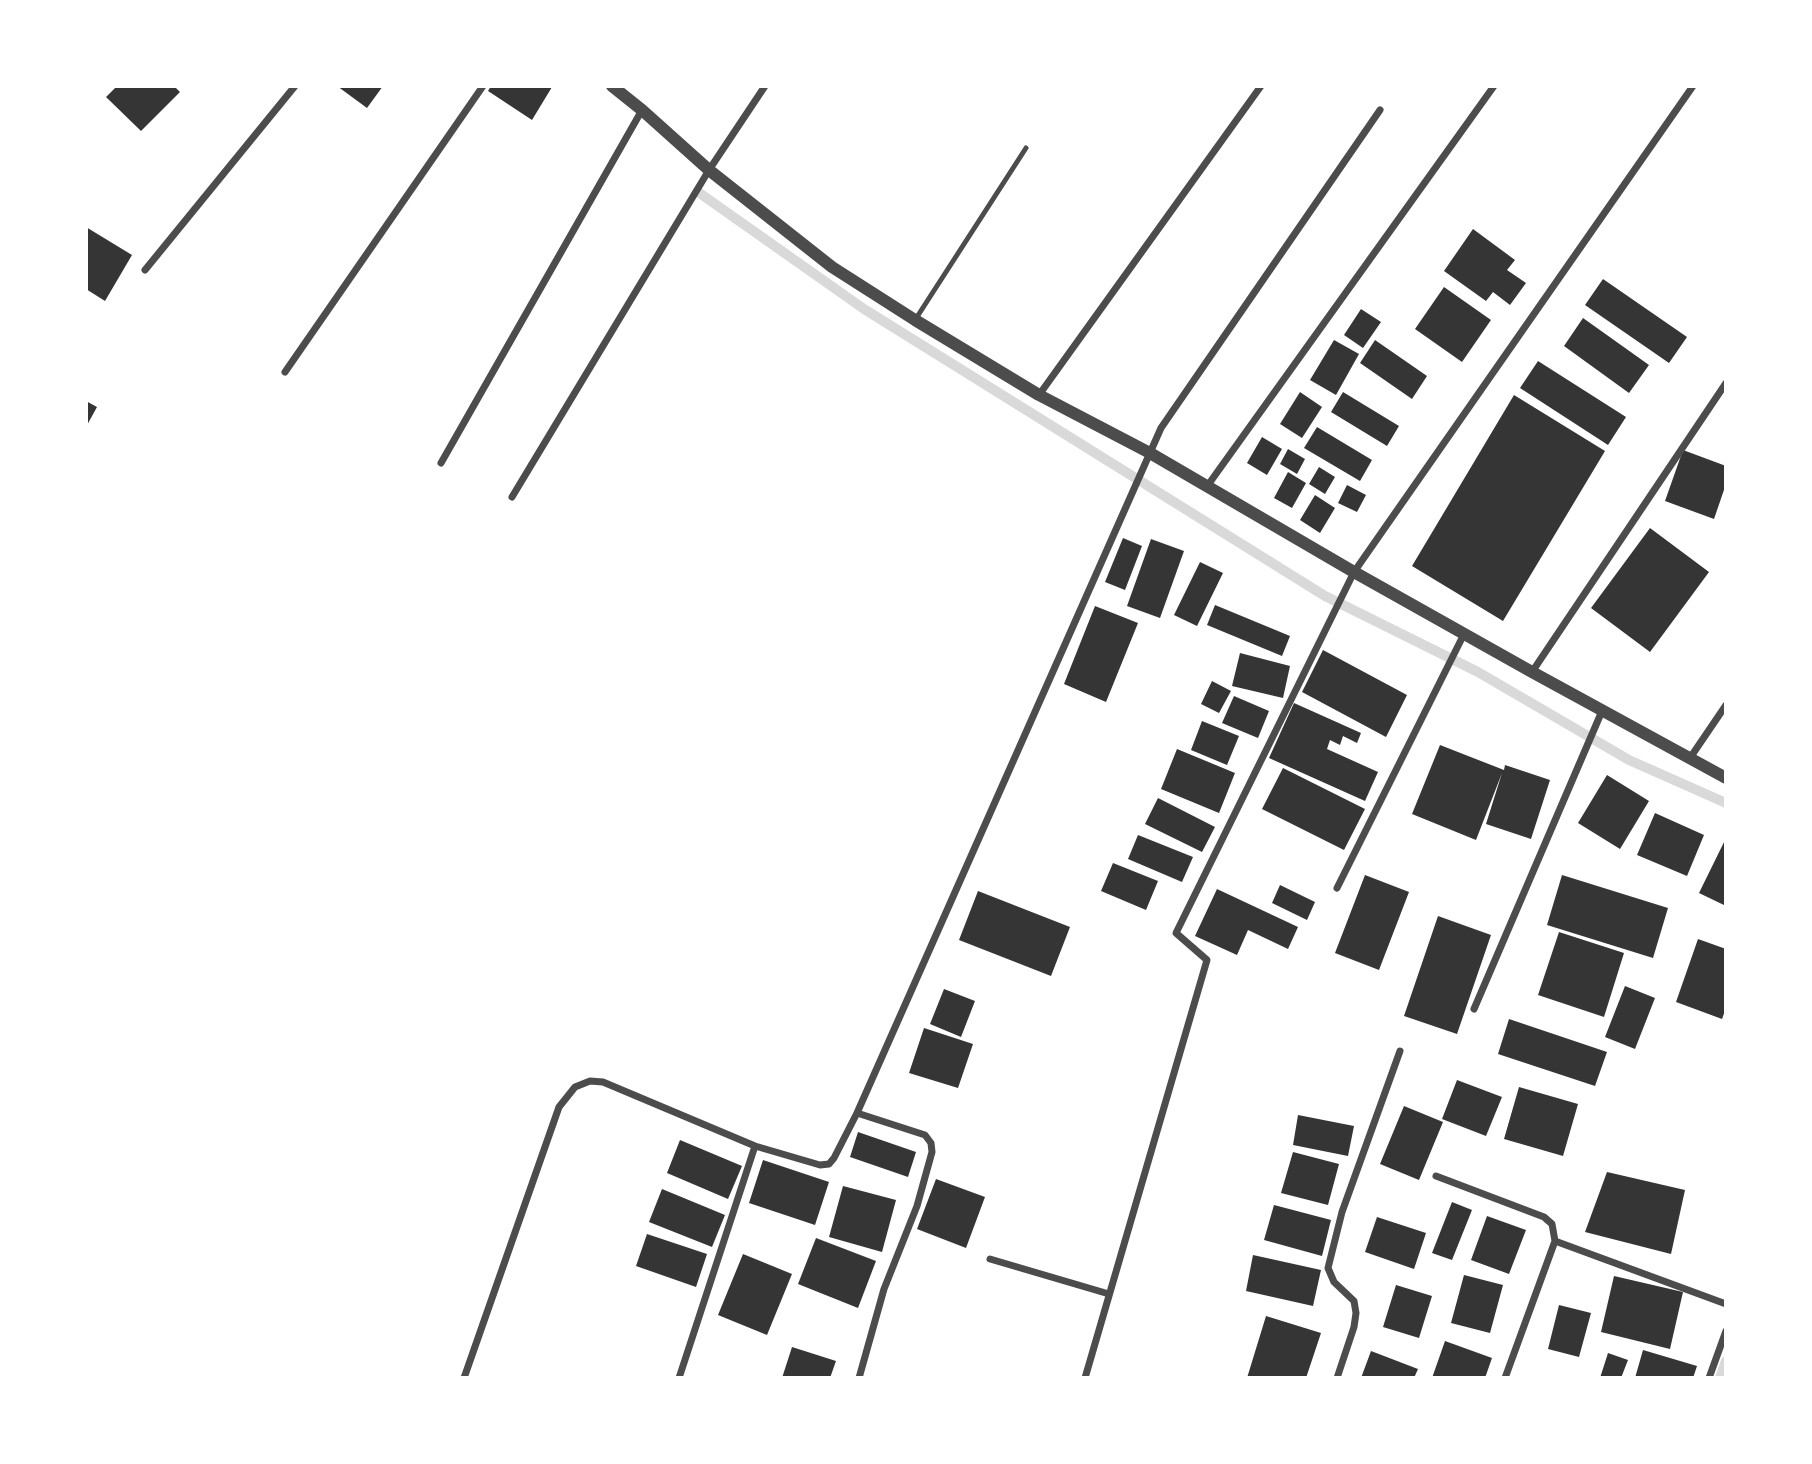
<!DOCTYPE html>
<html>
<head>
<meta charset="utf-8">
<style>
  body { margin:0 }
  #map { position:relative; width:1812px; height:1464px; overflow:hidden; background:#fff; font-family:"Roboto Serif",serif }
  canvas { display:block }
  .frame { position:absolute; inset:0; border:88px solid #fff; pointer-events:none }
</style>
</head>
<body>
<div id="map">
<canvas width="1812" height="1464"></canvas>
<div class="frame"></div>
</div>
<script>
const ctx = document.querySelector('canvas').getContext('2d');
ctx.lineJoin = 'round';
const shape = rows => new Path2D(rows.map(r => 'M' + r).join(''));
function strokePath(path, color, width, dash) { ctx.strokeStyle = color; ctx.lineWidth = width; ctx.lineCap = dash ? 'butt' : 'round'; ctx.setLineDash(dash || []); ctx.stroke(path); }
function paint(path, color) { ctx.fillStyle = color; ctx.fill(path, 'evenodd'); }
const stream = shape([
  [698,192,864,309,1325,596,1478,672,1629,760,1726,803],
  [1720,1378,1726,1361]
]);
const building = shape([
  [117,86,174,86,180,92,141,131,106,97],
  [337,86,383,86,367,108],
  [491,86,551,86,552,87,532,120,488,91],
  [86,227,132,255,105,301,86,289],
  [1473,229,1515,260,1507,270,1526,283,1510,305,1493,292,1486,301,1444,271],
  [1603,279,1687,337,1669,363,1585,305],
  [1444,287,1491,320,1462,362,1415,329],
  [1361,309,1381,322,1363,348,1344,335],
  [1583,318,1649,365,1629,393,1564,346],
  [1334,340,1359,354,1336,395,1310,380],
  [1375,340,1427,376,1412,399,1360,363],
  [1538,361,1626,417,1608,445,1520,388],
  [1300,392,1322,407,1302,438,1280,424],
  [1343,392,1399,426,1387,446,1331,412],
  [1514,395,1605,451,1503,621,1412,566],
  [86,401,97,407,86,427],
  [1317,427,1372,460,1360,481,1304,448],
  [1262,437,1282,449,1267,475,1247,463],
  [1288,449,1305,459,1297,474,1280,464],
  [1683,450,1726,466,1726,484,1714,519,1665,501],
  [1319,467,1335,477,1325,494,1309,484],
  [1288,472,1306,483,1292,508,1274,498],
  [1347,485,1366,495,1357,512,1338,503],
  [1315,495,1335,508,1320,533,1300,520],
  [1650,528,1709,572,1650,652,1591,608],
  [1123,538,1142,546,1125,590,1105,582],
  [1151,539,1184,551,1160,618,1127,606],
  [1200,562,1223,573,1197,626,1174,615],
  [1215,605,1290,636,1282,656,1207,625],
  [1095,606,1138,623,1106,702,1064,684],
  [1323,650,1407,695,1386,737,1302,692],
  [1240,653,1290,666,1283,698,1232,686],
  [1212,681,1231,691,1219,713,1201,704],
  [1234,696,1269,711,1258,738,1222,723],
  [1294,703,1361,733,1357,743,1343,736,1340,745,1330,740,1327,749,1378,772,1365,801,1269,758],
  [1202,721,1239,736,1227,765,1191,750],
  [1440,745,1504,770,1505,765,1550,780,1531,839,1486,824,1502,773,1476,840,1412,814],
  [1177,749,1235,773,1219,813,1161,789],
  [1283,768,1365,809,1344,850,1262,809],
  [1607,775,1649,801,1620,849,1578,823],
  [1158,798,1215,827,1202,852,1145,824],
  [1655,813,1704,835,1687,876,1637,855],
  [1138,835,1193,857,1182,882,1128,859],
  [1726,838,1726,906,1699,893],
  [1113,863,1158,881,1146,910,1101,891],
  [1365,875,1409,892,1379,970,1335,953],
  [1562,875,1668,908,1653,958,1547,925],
  [1280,885,1315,902,1307,920,1272,903],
  [1217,889,1298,927,1288,949,1248,930,1237,955,1195,936],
  [978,891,1070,927,1051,976,959,940],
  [1438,916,1491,935,1457,1034,1404,1016],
  [1559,932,1624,953,1604,1017,1538,995],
  [1698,939,1726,949,1726,1008,1722,1019,1676,1002],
  [1625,986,1655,998,1635,1049,1605,1037],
  [944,989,975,1001,961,1037,930,1024],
  [1509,1019,1607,1052,1595,1086,1498,1054],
  [924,1028,973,1044,958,1088,909,1073],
  [1457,1080,1502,1097,1486,1136,1442,1119],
  [1519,1087,1578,1104,1563,1156,1504,1139],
  [1404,1106,1443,1122,1419,1180,1380,1164],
  [1298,1115,1354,1126,1348,1156,1293,1145],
  [858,1132,916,1152,908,1177,850,1157],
  [680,1140,742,1166,728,1199,667,1173],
  [1293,1152,1339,1164,1328,1205,1281,1193],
  [763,1160,829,1182,815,1225,749,1203],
  [1607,1172,1685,1190,1671,1254,1585,1232],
  [936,1179,985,1197,966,1248,917,1229],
  [843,1186,896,1200,882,1252,829,1237],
  [662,1189,725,1215,712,1247,649,1222],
  [1452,1202,1472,1210,1452,1260,1432,1253],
  [1274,1205,1331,1220,1322,1256,1264,1240],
  [1487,1216,1526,1230,1509,1274,1471,1260],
  [1377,1217,1426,1233,1414,1269,1365,1252],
  [647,1234,707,1254,696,1287,636,1266],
  [816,1238,876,1261,858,1308,798,1284],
  [743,1254,792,1274,767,1335,718,1315],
  [1253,1255,1321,1270,1313,1306,1246,1291],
  [1464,1275,1503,1285,1490,1333,1451,1323],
  [1614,1276,1683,1292,1670,1349,1601,1332],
  [1396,1285,1432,1296,1419,1338,1383,1327],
  [1559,1305,1591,1313,1579,1357,1548,1349],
  [1266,1316,1321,1333,1306,1378,1247,1378],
  [1445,1341,1492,1358,1485,1378,1432,1378],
  [792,1347,836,1361,830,1378,782,1378],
  [1643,1350,1697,1366,1693,1378,1635,1378],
  [1371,1351,1418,1369,1414,1378,1361,1378],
  [1608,1353,1628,1360,1621,1378,1600,1378]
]);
const service = shape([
  [915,320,1026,148]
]);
const minor = shape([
  [145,270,295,86],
  [285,372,483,86],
  [1039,395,1261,86],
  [441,463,642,110],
  [1208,485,1494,86],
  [512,497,709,170,765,86],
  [1532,672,1726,383],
  [1690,758,1726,705],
  [1337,888,1464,634],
  [1474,1009,1602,711],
  [857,1113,925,1135,931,1143,932,1152,917,1206,884,1289,859,1378],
  [1436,1176,1544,1217,1552,1224,1555,1241,1505,1378],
  [1555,1241,1726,1304],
  [990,1259,1109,1294],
  [464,1378,559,1107,575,1087,590,1081,603,1082,755,1146,820,1165,829,1164,834,1158,857,1113,1161,428,1380,110],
  [679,1378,755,1146],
  [1085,1378,1207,960,1176,933,1354,572,1693,86],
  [1337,1378,1354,1327,1356,1313,1354,1301,1334,1282,1328,1268,1342,1212,1400,1051],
  [1709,1378,1726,1331]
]);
const tertiary = shape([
  [612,86,642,110,709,170,832,267,915,320,1039,395,1150,453,1354,572,1532,672,1726,778]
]);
strokePath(stream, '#d9d9d9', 10);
paint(building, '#353535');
strokePath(service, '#4c4c4c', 5);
strokePath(minor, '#4c4c4c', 7);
strokePath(tertiary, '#4c4c4c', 12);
</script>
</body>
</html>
